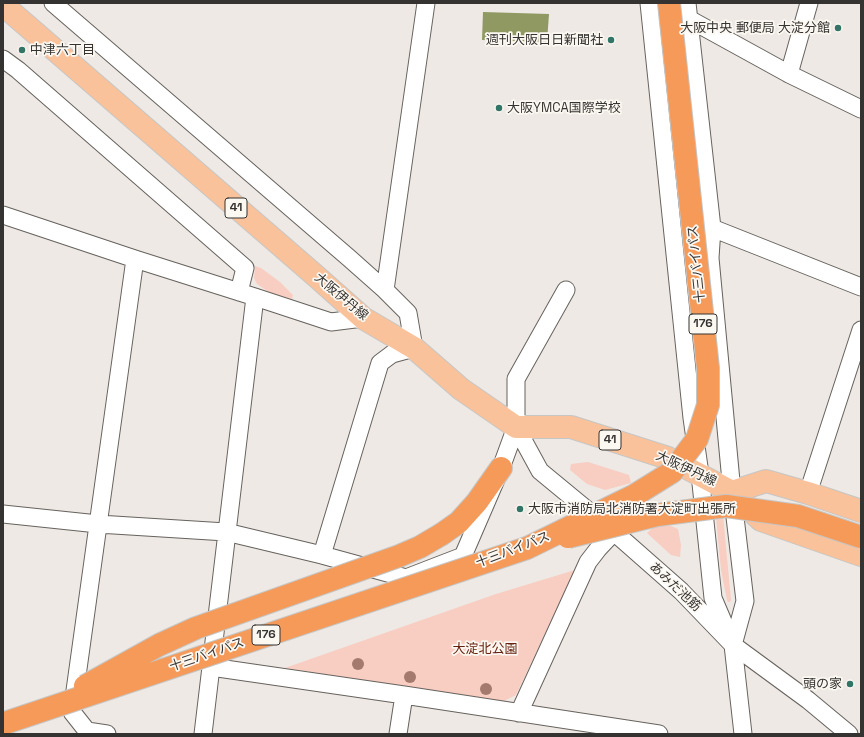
<!DOCTYPE html>
<html>
<head>
<meta charset="utf-8">
<style>
  body { margin:0 }
  #map { position:relative; width:864px; height:737px; overflow:hidden; background:#eee9e4; font-family:"Space Grotesk",sans-serif }
  canvas { display:block }
  .frame { position:absolute; inset:0; border:4px solid #353331; pointer-events:none }
</style>
</head>
<body>
<div id="map">
<canvas width="864" height="737"></canvas>
<div class="frame"></div>
</div>
<script>
const ctx = document.querySelector('canvas').getContext('2d');
ctx.lineJoin = 'round';
function paint(path, color) { ctx.fillStyle = color; ctx.fill(path, 'evenodd'); }
const shape = rows => new Path2D(rows.map(r => 'M' + r).join(''));
function strokePath(path, color, width, dash) { ctx.strokeStyle = color; ctx.lineWidth = width; ctx.lineCap = dash ? 'butt' : 'round'; ctx.setLineDash(dash || []); ctx.stroke(path); }
function write(font, color, halo, rows, align = 'center') {
  ctx.font = font + ' "Space Grotesk","Noto Sans JP",sans-serif'; ctx.lineWidth = 3.5; ctx.setLineDash([]); ctx.textBaseline = 'middle'; ctx.strokeStyle = halo; ctx.fillStyle = color; for (const [text, x, y, turn = 0] of rows) {
    ctx.save(); ctx.translate(x, y); ctx.rotate((+turn || 0) * Math.PI / 180); ctx.textAlign = isNaN(turn) ? turn : align; if (halo) ctx.strokeText(text, 0, 0); ctx.fillText(text, 0, 0); ctx.restore();
  }
}
const green = shape([
  [255,266,261,268,280,282,293,295,292,299,270,293,257,284,254,278],
  [588,462,629,475,631,483,605,490,587,484,570,470,571,464],
  [723,515,731,600,730,602,728,602,727,600,721,570,716,517],
  [656,525,671,526,678,529,681,545,680,557,671,555,647,533],
  [575,570,516,695,504,701,285,668,496,594]
]);
const water = shape([
  [483,12,549,14,547,42,482,40]
]);
const minor = shape([
  [53,3,349,258,385,290,408,313,414,348,392,354,380,363,322,555],
  [649,3,692,418,700,474,713,598,733,645,743,734],
  [687,3,712,228,710,258,732,492,745,601,733,645],
  [689,19,789,74,861,109],
  [3,59,18,70,245,268,239,292],
  [789,74,809,3],
  [3,215,135,259,255,297,331,322,363,318],
  [712,228,861,287],
  [385,290,426,3],
  [516,427,540,471,614,532,681,591,733,645,808,700,849,734],
  [808,493,861,330],
  [3,514,98,524,226,532,322,555,406,578,463,556,501,468,516,427,516,379,566,290],
  [211,667,404,695],
  [519,713,588,562,598,549,614,532],
  [107,734,87,731,72,712,135,259],
  [203,734,255,297],
  [398,734,404,695,659,734]
]);
const major = shape([
  [3,5,317,277,363,318,414,348,461,389,516,427,571,427,668,458,732,492,761,520,861,555],
  [732,492,766,481,808,493,861,511]
]);
const highway = shape([
  [442,534,459,522,477,502,501,468]
]);
const highwayBridge = shape([
  [568,537,657,515,726,506,798,516,861,537],
  [85,686,159,645,196,628,399,556,420,547,442,534],
  [5,723,527,548,635,495,672,472,697,439,708,405,708,368,669,3]
]);
const trees = [
  [358,664],
  [410,677],
  [486,689]
];
const markers = [
  [838,28,4,"#327567"],
  [611,40,4,"#327567"],
  [22,50,4,"#327567"],
  [499,108,4,"#327567"],
  [520,509,4,"#327567"],
  [850,684,4,"#327567"]
];
const shields = [
  [236,208,22],
  [703,324,28],
  [610,440,22],
  [266,635,28]
];
const shieldNames = [
  ["41",236,208],
  ["176",703,324],
  ["41",610,440],
  ["176",266,635]
];
const poiNames = [
  ["大阪中央 郵便局 大淀分館",830,28],
  ["週刊大阪日日新聞社",603,40],
  ["中津六丁目",30,50,"left"],
  ["大阪YMCA国際学校",507,108,"left"],
  ["大阪市消防局北消防署大淀町出張所",528,509,"left"],
  ["頭の家",842,684]
];
const streetNames = [
  ["十三バイパス",697,264,-96],
  ["大阪伊丹線",341,297,40],
  ["大阪伊丹線",686,469,25],
  ["十三バイパス",513,550,-21],
  ["あみだ池筋",675,587,43],
  ["十三バイパス",207,655,-19]
];
const parkNames = [
  ["大淀北公園",485,649]
];
paint(green, '#f8cdc2');
paint(water, '#909962');
strokePath(minor, '#66625d', 19);
strokePath(major, '#c6c6c5', 24);
strokePath(highway, '#c6c6c5', 24);
strokePath(minor, '#fff', 17);
strokePath(major, '#f9c29b', 22);
strokePath(highway, '#f59a59', 22);
strokePath(highwayBridge, '#c6c6c5', 24, []);
strokePath(highwayBridge, '#f59a59', 22);
ctx.fillStyle = '#a47a6f';
for (const [x, y] of trees) { ctx.beginPath(); ctx.arc(x, y, 6, 0, 2 * Math.PI); ctx.fill(); }
for (const [x, y, r, color] of markers) { const dot = new Path2D(); dot.arc(x, y, r, 0, 2 * Math.PI); ctx.fillStyle = color; ctx.fill(dot); strokePath(dot, '#fbf7f1', 1.5); }
for (const [x, y, w] of shields) { const box = new Path2D(); box.roundRect(x - w / 2, y - 10, w, 20, 3); ctx.fillStyle = '#fbf7f1'; ctx.fill(box); strokePath(box, '#353331', 1); }
write('bold 12px', '#353331', null, shieldNames);
write('13px', '#353331', '#fbf7f1', poiNames, 'right');
write('13px', '#353331', '#fbf7f1', streetNames);
write('13px', '#672010', '#fbf7f1', parkNames);
</script>
</body>
</html>
